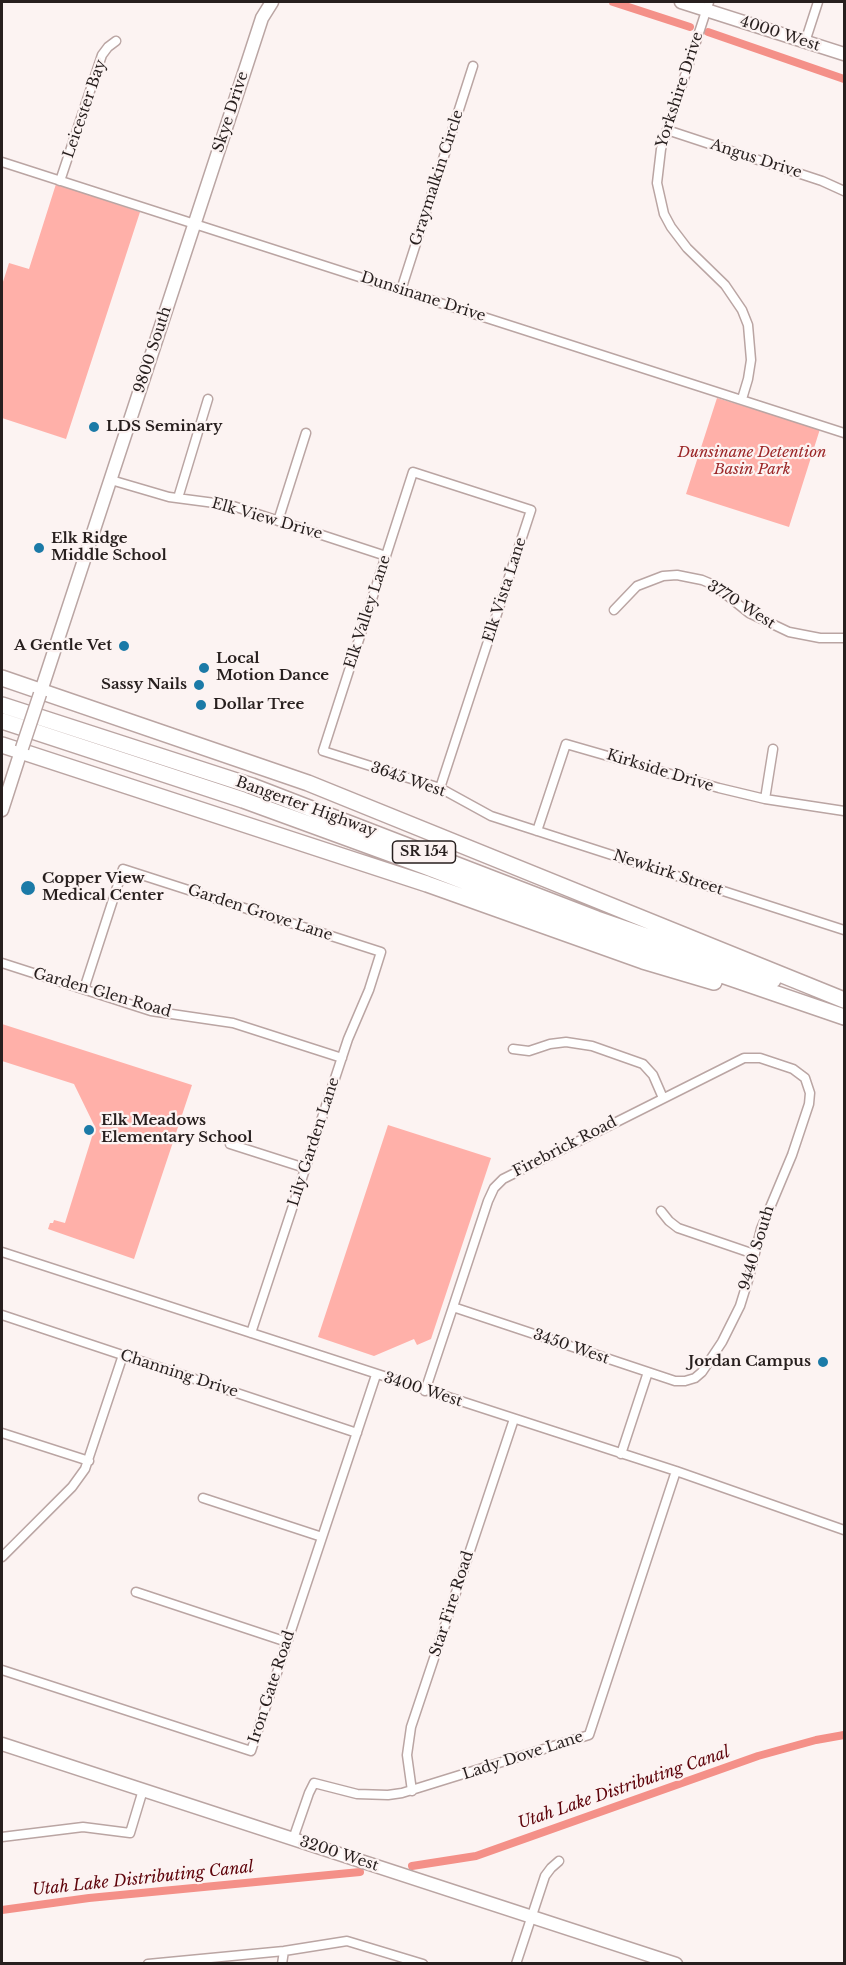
<!DOCTYPE html>
<html>
<head>
<meta charset="utf-8">
<style>
  body { margin:0 }
  #map { position:relative; width:846px; height:1965px; overflow:hidden; background:#fcf3f2; font-family:"Libre Baskerville",serif }
  canvas { display:block }
  .frame { position:absolute; inset:0; border:3px solid #271f1e; pointer-events:none }
</style>
</head>
<body>
<div id="map">
<canvas width="846" height="1965"></canvas>
<div class="frame"></div>
</div>
<script>
const ctx = document.querySelector('canvas').getContext('2d');
ctx.lineJoin = 'round';
function paint(path, color) { ctx.fillStyle = color; ctx.fill(path, 'evenodd'); }
const shape = rows => new Path2D(rows.map(r => 'M' + r).join(''));
function strokePath(path, color, width, dash) { ctx.strokeStyle = color; ctx.lineWidth = width; ctx.lineCap = dash ? 'butt' : 'round'; ctx.setLineDash(dash || []); ctx.stroke(path); }
function write(font, color, halo, rows, align = 'center') {
  ctx.font = font + ' "Libre Baskerville",serif'; ctx.lineWidth = 4.5; ctx.setLineDash([]); ctx.textBaseline = 'middle'; ctx.strokeStyle = halo; ctx.fillStyle = color; for (const [text, x, y, turn = 0] of rows) {
    ctx.save(); ctx.translate(x, y); ctx.rotate((+turn || 0) * Math.PI / 180); ctx.textAlign = isNaN(turn) ? turn : align; if (halo) ctx.strokeText(text, 0, 0); ctx.fillText(text, 0, 0); ctx.restore();
  }
}
const green = shape([
  [56,184,140,212,66,439,2,418,2,285,9,263,29,269],
  [717,398,820,429,789,527,686,494],
  [2,1024,192,1085,134,1259,48,1229,50,1223,53,1223,54,1220,65,1223,95,1127,74,1084,2,1061],
  [388,1125,491,1158,431,1339,417,1345,414,1339,374,1356,318,1337]
]);
const canal = shape([
  [613,2,690,27],
  [708,32,844,79],
  [412,1866,476,1856,758,1756,816,1740,844,1735],
  [2,1910,89,1898,360,1872]
]);
const street = shape([
  [709,2,661,149,657,183,664,214,671,227,687,248,725,285,742,310,748,325,751,360,748,379,742,399],
  [805,42,818,2],
  [667,130,822,181,844,191],
  [2,162,844,433],
  [60,181,102,55,108,47,116,41],
  [401,290,473,66],
  [111,480,169,497,230,505,386,556],
  [178,498,208,399],
  [278,521,306,433],
  [614,610,637,586,663,576,677,575,702,580,714,585,749,613,789,632,820,638,844,638],
  [440,788,531,510,413,472,323,751,440,788,491,816,844,930],
  [765,799,773,749],
  [537,831,566,744,719,788,765,799,844,811],
  [2,963,151,1011,233,1023,342,1058],
  [84,989,123,869,381,952,369,990,348,1039,251,1333],
  [513,1049,529,1051,550,1044,566,1042,592,1046,643,1064,653,1075,663,1098],
  [230,1144,305,1168],
  [661,1211,669,1221,678,1228,754,1254],
  [2,1252,676,1471,844,1530],
  [2,1315,357,1433],
  [425,1391,453,1307,488,1201,494,1188,503,1179,744,1058,760,1058,793,1069,805,1078,810,1093,809,1104,792,1155,761,1229,749,1277,740,1306,722,1342,702,1372,695,1378,685,1381,675,1381,453,1307],
  [2,1433,89,1461],
  [621,1454,648,1372],
  [203,1498,322,1537],
  [2,1557,72,1487,85,1469,123,1355],
  [136,1592,287,1642],
  [2,1670,251,1751,376,1375],
  [412,1791,407,1755,411,1727,514,1419],
  [2,1837,83,1827,130,1833,143,1790],
  [293,1839,309,1793,314,1783,357,1794,388,1795,402,1793,589,1735,676,1471],
  [148,1964,284,1951,347,1941,423,1964],
  [282,1964,284,1951],
  [516,1964,545,1876,551,1868,559,1861]
]);
const secondary = shape([
  [681,2,844,54],
  [40,694,247,64,262,18,272,2],
  [2,810,22,748],
  [2,1744,676,1964]
]);
const highway = shape([
  [2,678,308,783,844,1000],
  [2,705,252,786,597,919,773,980],
  [2,721,243,800,424,866,599,933,844,1017],
  [2,745,427,884,643,961,714,982]
]);
const secondaryBridge = shape([
  [22,748,40,694]
]);
const markers = [
  [94,427,6,"#1b7aa7"],
  [39,548,6,"#1b7aa7"],
  [124,646,6,"#1b7aa7"],
  [204,668,6,"#1b7aa7"],
  [199,685,6,"#1b7aa7"],
  [201,705,6,"#1b7aa7"],
  [28,888,8,"#1b7aa7"],
  [89,1130,6,"#1b7aa7"],
  [823,1362,6,"#1b7aa7"]
];
const shields = [
  [424,852,63]
];
const shieldNames = [
  ["SR 154",424,852]
];
const streetNames = [
  ["4000 West",780,34,18],
  ["Yorkshire Drive",680,90,-72],
  ["Leicester Bay",85,109,-71],
  ["Skye Drive",231,112,-72],
  ["Angus Drive",756,159,18],
  ["Graymalkin Circle",437,178,-72],
  ["Dunsinane Drive",423,297,18],
  ["9800 South",153,350,-72],
  ["Elk View Drive",267,519,16],
  ["Elk Vista Lane",505,590,-72],
  ["3770 West",741,605,32],
  ["Elk Valley Lane",368,612,-72],
  ["Kirkside Drive",660,771,17],
  ["3645 West",408,780,19],
  ["Bangerter Highway",306,807,20],
  ["Newkirk Street",668,873,18],
  ["Garden Grove Lane",260,913,18],
  ["Garden Glen Road",102,993,16],
  ["Lily Garden Lane",314,1142,-72],
  ["Firebrick Road",565,1147,-27],
  ["9440 South",757,1248,-73],
  ["3450 West",571,1347,19],
  ["Channing Drive",179,1374,18],
  ["3400 West",423,1390,18],
  ["Star Fire Road",452,1604,-72],
  ["Iron Gate Road",272,1687,-72],
  ["Lady Dove Lane",523,1756,-18],
  ["3200 West",339,1854,18]
];
const poiNames = [
  ["LDS Seminary",106,427],
  ["Elk Ridge",51,539],
  ["Middle School",51,556],
  ["A Gentle Vet",112,646,"right"],
  ["Local",216,659],
  ["Motion Dance",216,676],
  ["Sassy Nails",187,685,"right"],
  ["Dollar Tree",213,705],
  ["Copper View",42,879],
  ["Medical Center",42,896],
  ["Elk Meadows",101,1121],
  ["Elementary School",101,1138],
  ["Jordan Campus",811,1362,"right"]
];
const parkNames = [
  ["Dunsinane Detention",752,453],
  ["Basin Park",752,470]
];
const waterNames = [
  ["Utah Lake Distributing Canal",624,1788,-19],
  ["Utah Lake Distributing Canal",143,1879,-6]
];
paint(green, '#ffb0a9');
strokePath(canal, '#f49088', 8);
strokePath(street, '#baa5a3', 11);
strokePath(secondary, '#baa5a3', 15);
strokePath(highway, '#baa5a3', 18);
strokePath(street, '#fff', 8);
strokePath(secondary, '#fff', 12);
strokePath(highway, '#fff', 15);
strokePath(secondaryBridge, '#baa5a3', 15, []);
strokePath(secondaryBridge, '#fff', 12);
for (const [x, y, r, color] of markers) { const dot = new Path2D(); dot.arc(x, y, r, 0, 2 * Math.PI); ctx.fillStyle = color; ctx.fill(dot); strokePath(dot, '#fcf3f2', 2); }
for (const [x, y, w] of shields) { const box = new Path2D(); box.roundRect(x - w / 2, y - 11, w, 22, 4.5); ctx.fillStyle = '#fcf3f2'; ctx.fill(box); strokePath(box, '#271f1e', 1.5); }
write('bold 14px', '#271f1e', null, shieldNames);
write('15px', '#271f1e', '#fcf3f2', streetNames);
write('bold 15px', '#271f1e', '#fcf3f2', poiNames, 'left');
write('italic 15px', '#9b2728', '#fcf3f2', parkNames);
write('italic 16px', '#5e030a', '#fcf3f2', waterNames);
</script>
</body>
</html>
